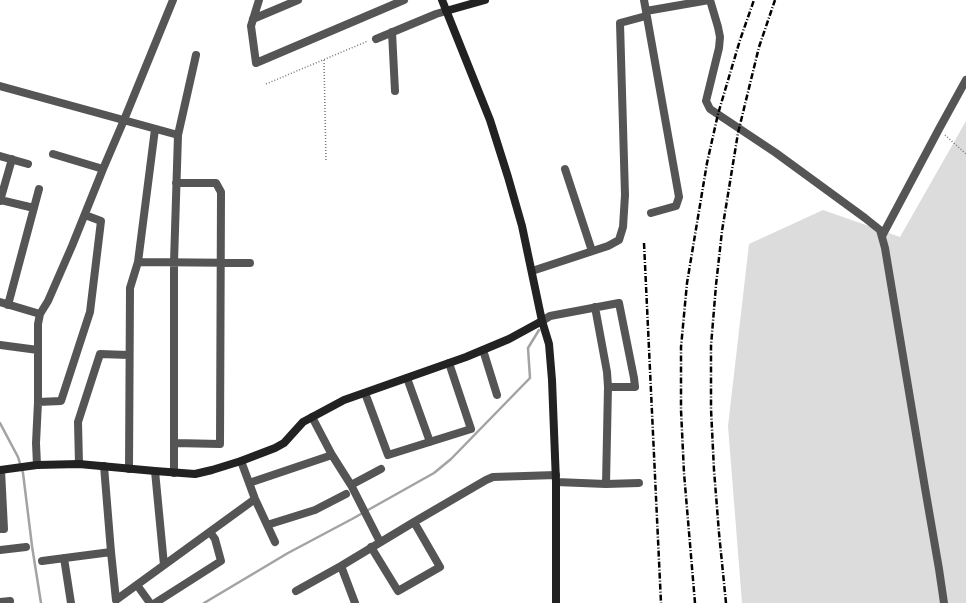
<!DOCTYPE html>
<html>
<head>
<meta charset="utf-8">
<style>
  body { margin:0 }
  canvas { display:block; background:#fff }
</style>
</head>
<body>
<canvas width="966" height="603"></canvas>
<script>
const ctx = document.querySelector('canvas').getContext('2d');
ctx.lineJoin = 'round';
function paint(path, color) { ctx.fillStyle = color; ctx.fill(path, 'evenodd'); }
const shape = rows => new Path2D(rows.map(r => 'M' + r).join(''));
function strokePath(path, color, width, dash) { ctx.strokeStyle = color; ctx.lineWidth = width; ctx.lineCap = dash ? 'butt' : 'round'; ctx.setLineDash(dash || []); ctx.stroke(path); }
const green = shape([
  [966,121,966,603,742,603,728,426,749,244,823,210,900,237]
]);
const stream = shape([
  [0,423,18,457,23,473,32,546,41,603],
  [204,603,288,553,352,519,434,473,451,459,530,378,528,348,539,330]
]);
const path = shape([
  [324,60,326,162],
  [266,84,368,41],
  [945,135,966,154]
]);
const street = shape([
  [259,0,251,26,256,63,404,0],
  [644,0,679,197,676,206,651,213],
  [710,0,718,27,720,37,719,48,706,101,710,109,776,153,865,218,880,230,885,248,925,488,939,569,944,603],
  [646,11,709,0],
  [253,19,298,0],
  [392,32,395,91],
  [376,39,436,14,446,11],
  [0,86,178,135,174,262,174,473],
  [178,135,196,55],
  [53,154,103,169],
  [0,156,28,164],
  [565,169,592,251],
  [0,200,34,208],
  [0,201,12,159],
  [882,236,939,129,966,80],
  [138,262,250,263],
  [532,271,608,246,619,240,623,227,625,195,620,23,646,16],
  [0,302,40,314],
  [8,305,39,189],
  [542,321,550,316,619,303,634,378,635,387,608,387],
  [0,345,38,350],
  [483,350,497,395],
  [407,378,430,442],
  [365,393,388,455,471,429,449,363],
  [38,402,61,401,90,312,101,221,85,215],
  [312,417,332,455,351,485,380,542],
  [175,443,220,444,221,192,216,183,176,183],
  [241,461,255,499,275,542],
  [79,464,78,422,100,354,129,355],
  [37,465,36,443,38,402,38,324,40,314,48,301,72,246,103,169,124,120,173,0],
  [104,466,111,552,116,600,255,499],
  [129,469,130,288,138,262,155,129],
  [155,471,164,565],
  [556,482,606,484,608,387,607,372,595,307],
  [249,483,332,455],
  [606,484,639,483],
  [351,485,381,469],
  [267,525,315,510,346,494],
  [0,529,4,529,1,470],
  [371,547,398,591,440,567,414,522],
  [0,550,26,547],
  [64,558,71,603],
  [42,561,111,552],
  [137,585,150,603],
  [296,591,341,566],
  [0,602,10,601],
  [155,603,221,561,215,539,210,532],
  [355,603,341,566,414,522,486,480,493,477,556,475]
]);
const secondary = shape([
  [442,0,490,120,508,177,522,226,542,321,549,344,552,380,556,482,556,603],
  [446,11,485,0],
  [0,470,37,465,79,464,155,471,195,474,212,470,241,461,275,448,284,443,303,422,344,400,466,357,509,339,542,321]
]);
const rail = shape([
  [644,243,661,603],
  [695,603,684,473,681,410,681,347,687,283,707,163,718,114,740,40,754,0],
  [726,603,719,533,714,470,711,409,711,346,716,285,722,231,738,133,759,47,775,0]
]);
paint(green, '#dcdcdc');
strokePath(stream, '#a3a3a3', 2.5);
strokePath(path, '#777', 1.5, [1, 2]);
strokePath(street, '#555', 8);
strokePath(secondary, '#222', 8);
strokePath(rail, '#000', 2.5, [6, 2, 1, 2]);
</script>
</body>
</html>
